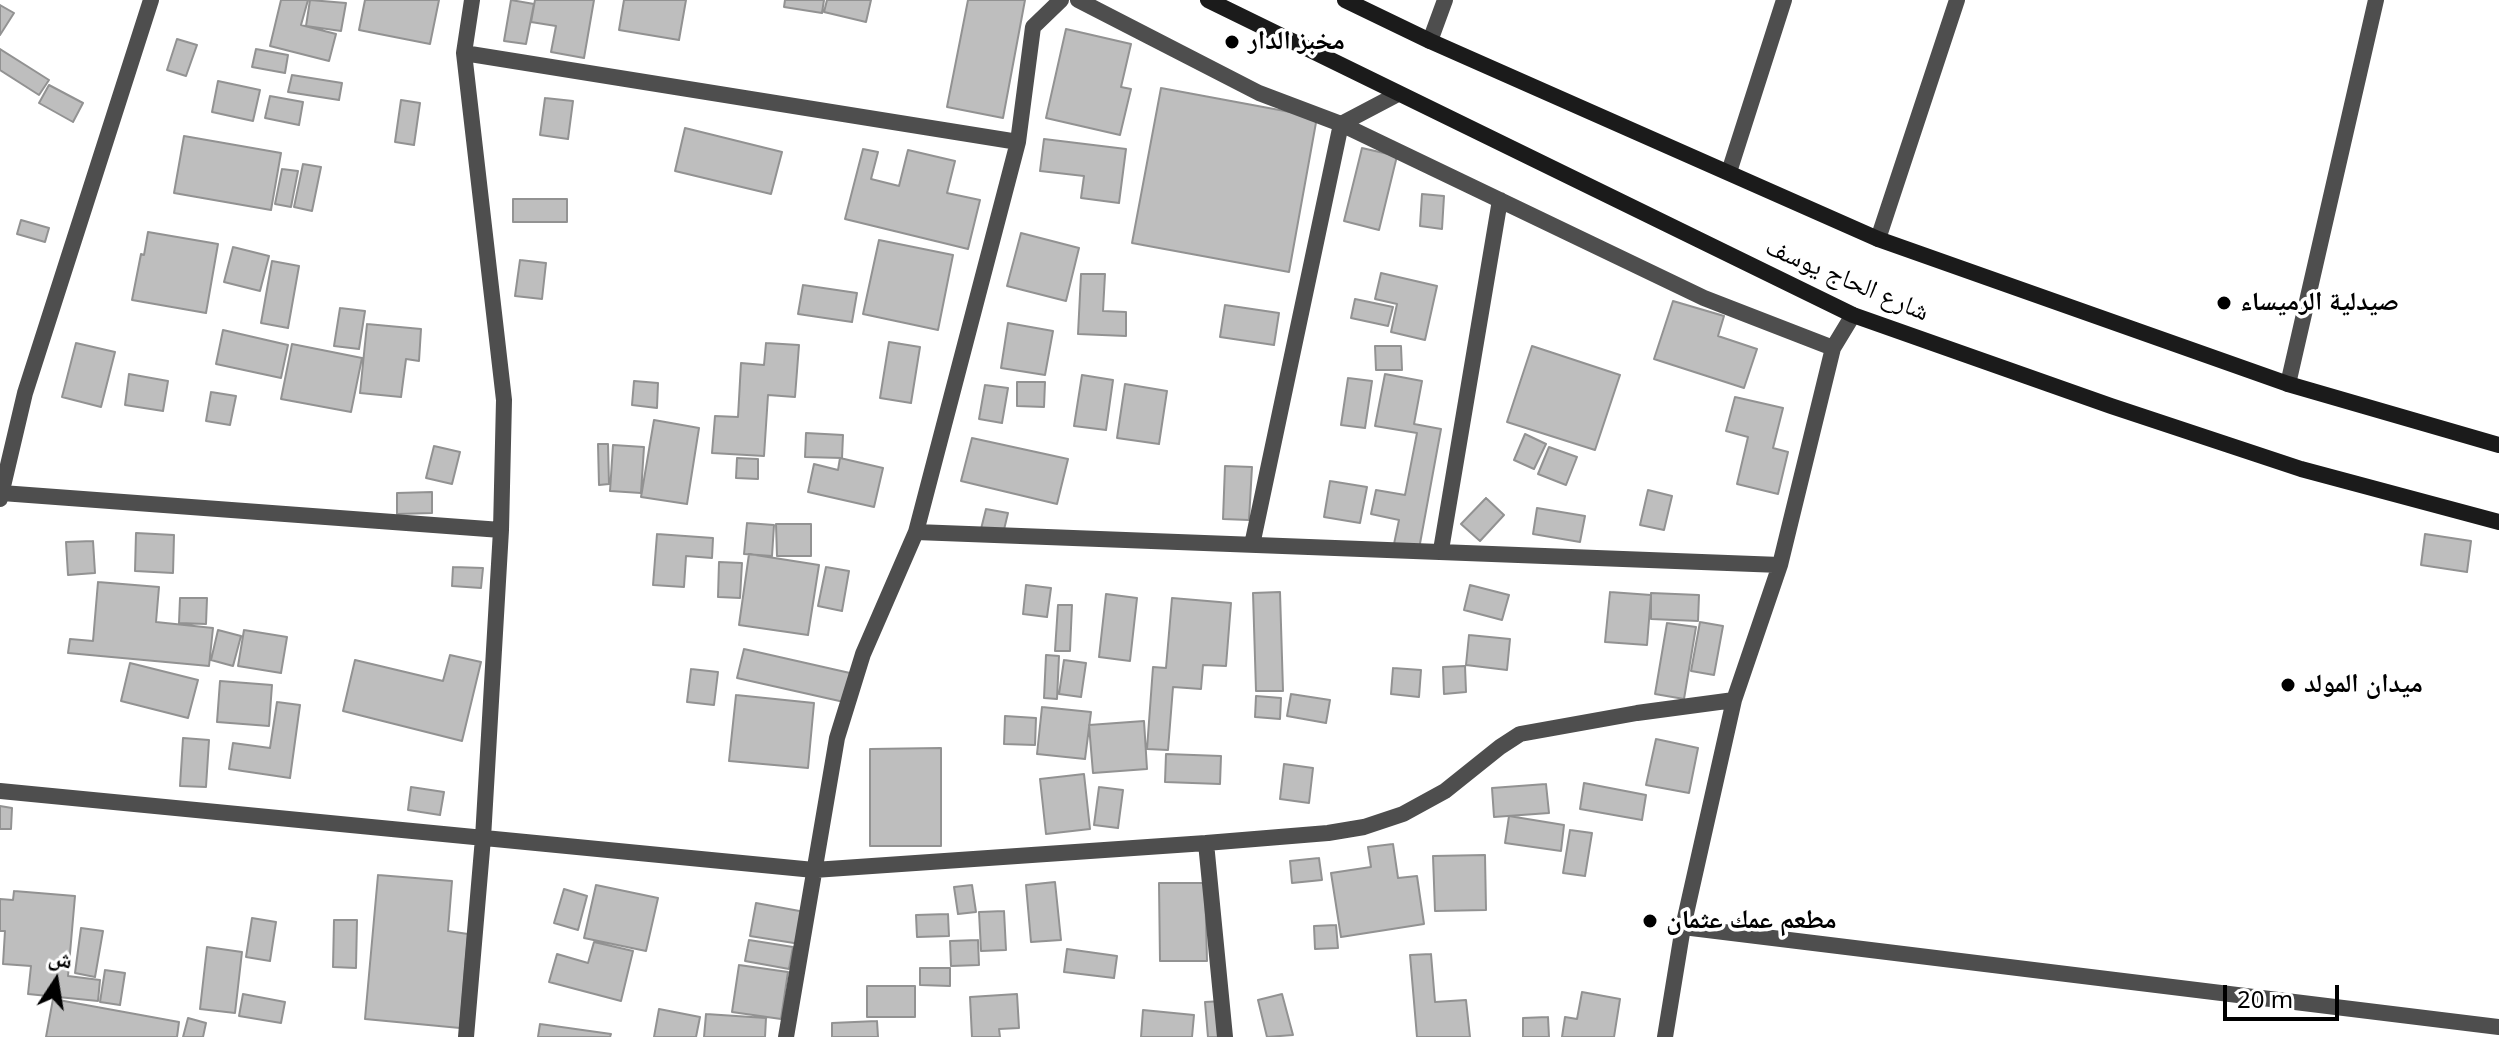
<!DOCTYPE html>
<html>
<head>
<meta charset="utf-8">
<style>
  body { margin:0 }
  #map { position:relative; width:2499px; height:1037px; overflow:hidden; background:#fff; font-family:"Noto Sans","Noto Naskh Arabic",sans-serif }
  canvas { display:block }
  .north { position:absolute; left:16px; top:941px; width:80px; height:80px; -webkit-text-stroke:6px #fff; paint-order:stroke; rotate:12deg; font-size:22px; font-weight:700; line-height:32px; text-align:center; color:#000 }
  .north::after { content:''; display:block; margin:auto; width:28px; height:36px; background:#000; clip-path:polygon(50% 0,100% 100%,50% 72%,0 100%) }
  .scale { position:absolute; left:2223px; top:985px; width:116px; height:36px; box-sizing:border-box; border:4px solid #000; border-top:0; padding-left:10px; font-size:24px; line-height:28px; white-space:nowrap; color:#000; -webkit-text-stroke:6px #fff; paint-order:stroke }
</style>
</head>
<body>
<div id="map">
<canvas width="2499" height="1037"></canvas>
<div class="north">ش</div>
<div class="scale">20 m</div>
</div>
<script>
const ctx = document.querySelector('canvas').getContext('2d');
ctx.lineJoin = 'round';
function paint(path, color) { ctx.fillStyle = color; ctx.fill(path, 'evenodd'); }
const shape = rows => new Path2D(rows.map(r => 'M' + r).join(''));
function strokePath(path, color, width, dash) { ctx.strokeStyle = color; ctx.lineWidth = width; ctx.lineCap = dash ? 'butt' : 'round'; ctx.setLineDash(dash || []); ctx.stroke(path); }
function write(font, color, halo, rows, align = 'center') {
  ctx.font = font + ' "Noto Sans","Noto Naskh Arabic",sans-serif'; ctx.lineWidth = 7; ctx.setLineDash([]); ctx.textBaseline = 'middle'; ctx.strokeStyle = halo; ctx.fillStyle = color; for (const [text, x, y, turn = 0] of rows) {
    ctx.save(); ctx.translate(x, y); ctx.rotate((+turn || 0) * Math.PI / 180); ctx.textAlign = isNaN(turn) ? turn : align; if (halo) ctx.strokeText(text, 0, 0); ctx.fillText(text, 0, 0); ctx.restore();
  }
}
const building = shape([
  [281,0,308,0,301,25,336,34,329,61,270,46,281,0],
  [310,0,346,3,341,31,306,26,310,0],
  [365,0,439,0,430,44,359,30,365,0],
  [511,0,534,4,526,44,504,41,511,0],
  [535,0,594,0,584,58,551,52,556,26,531,22,535,0],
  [624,0,686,0,679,40,619,30,624,0],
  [785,0,824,0,822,13,784,7,785,0],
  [827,0,871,0,866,22,824,12,827,0],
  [968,0,1025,0,1003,118,947,107,968,0],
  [0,5,14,13,0,35,0,5],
  [1066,29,1131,44,1121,87,1131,89,1120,135,1046,118,1066,29],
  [177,39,197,45,186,76,167,70,177,39],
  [0,49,49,80,39,95,0,70,0,49],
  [256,49,288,55,285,73,252,67,256,49],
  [292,75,342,83,339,100,288,92,292,75],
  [218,81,260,90,253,121,212,112,218,81],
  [49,85,83,103,73,122,39,103,49,85],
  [1161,88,1317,117,1289,272,1132,243,1161,88],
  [270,96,303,102,299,125,265,118,270,96],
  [545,98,573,101,568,139,540,135,545,98],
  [401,100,420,103,414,145,395,142,401,100],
  [685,128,782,152,771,194,675,171,685,128],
  [184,136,281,153,271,210,174,193,184,136],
  [1044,139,1126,149,1119,203,1081,198,1084,176,1040,171,1044,139],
  [1362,148,1397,156,1379,230,1344,221,1362,148],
  [863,149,878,152,871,179,899,186,908,150,955,161,947,193,980,200,968,249,845,219,863,149],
  [303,164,321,167,312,211,294,207,303,164],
  [282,169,298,171,291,207,275,204,282,169],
  [1422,194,1444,196,1442,229,1420,226,1422,194],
  [513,199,567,199,567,222,513,222,513,199],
  [21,220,49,228,45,242,17,234,21,220],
  [148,232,218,244,206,313,132,300,141,254,144,255,148,232],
  [1021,233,1079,248,1066,301,1007,286,1021,233],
  [879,240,953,255,938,330,863,314,879,240],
  [233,247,269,256,260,291,224,282,233,247],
  [520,260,546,263,542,299,515,296,520,260],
  [272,261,299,266,288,328,261,323,272,261],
  [1381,273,1437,286,1425,340,1391,332,1397,304,1375,299,1381,273],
  [1081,274,1105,274,1103,311,1126,312,1126,336,1078,334,1081,274],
  [803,285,857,293,852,322,798,314,803,285],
  [1355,299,1393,307,1388,326,1351,318,1355,299],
  [1673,301,1724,316,1718,336,1757,349,1744,388,1654,359,1673,301],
  [1225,305,1279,313,1274,345,1220,337,1225,305],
  [340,308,365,311,359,349,334,346,340,308],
  [1008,323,1053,331,1045,375,1001,368,1008,323],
  [367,324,421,329,419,361,406,359,401,397,360,393,367,324],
  [223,330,288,345,281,378,216,364,223,330],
  [889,342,920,347,911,403,880,398,889,342],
  [76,343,115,352,101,407,62,397,76,343],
  [766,343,799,345,795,397,768,395,764,456,712,453,715,416,738,417,741,363,764,365,766,343],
  [292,344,362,358,351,412,281,399,292,344],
  [1375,346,1401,346,1402,370,1376,370,1375,346],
  [1532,346,1620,375,1595,450,1507,422,1532,346],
  [129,374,168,381,163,411,125,405,129,374],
  [1385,374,1422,381,1414,424,1441,429,1419,549,1394,544,1399,520,1371,514,1376,490,1405,495,1417,433,1375,426,1385,374],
  [1082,375,1113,380,1106,430,1074,426,1082,375],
  [1348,378,1372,381,1365,428,1341,425,1348,378],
  [634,381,658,383,657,408,632,405,634,381],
  [1017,382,1045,382,1044,407,1017,406,1017,382],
  [1125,384,1167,391,1159,444,1117,438,1125,384],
  [985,385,1008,388,1002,423,979,419,985,385],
  [211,392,236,396,230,425,206,421,211,392],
  [1735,397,1783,408,1773,448,1788,452,1778,494,1737,484,1748,437,1726,431,1735,397],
  [654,420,699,428,687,504,641,497,654,420],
  [806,433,843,435,842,458,805,457,806,433],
  [1525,434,1546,444,1534,469,1514,460,1525,434],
  [972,438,1068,459,1057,504,961,481,972,438],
  [598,444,608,444,609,484,599,485,598,444],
  [613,445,644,447,641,493,610,491,613,445],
  [434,446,460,452,452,484,426,478,434,446],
  [1549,447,1577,457,1566,485,1538,474,1549,447],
  [737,458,758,459,758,479,736,478,737,458],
  [840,458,883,468,874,507,808,492,814,464,838,470,840,458],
  [1225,466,1252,467,1249,520,1223,519,1225,466],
  [1330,481,1367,487,1360,523,1324,517,1330,481],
  [1648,490,1672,496,1664,530,1640,525,1648,490],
  [432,492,432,513,397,514,397,493,432,492],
  [1486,498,1504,515,1480,541,1461,524,1486,498],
  [1537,508,1585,516,1580,542,1533,534,1537,508],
  [986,509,1008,513,1002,538,980,533,986,509],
  [747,523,774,525,772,556,744,554,747,523],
  [776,524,811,524,811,556,777,556,776,524],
  [136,533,174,535,173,573,135,571,136,533],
  [657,534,713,538,712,558,686,556,684,587,653,585,657,534],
  [2425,534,2471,541,2467,572,2421,565,2425,534],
  [93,541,95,573,68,575,66,542,93,541],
  [749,554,819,565,808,635,739,625,749,554],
  [719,562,742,563,740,598,718,597,719,562],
  [453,567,483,568,481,588,452,586,453,567],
  [826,567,849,571,842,611,818,606,826,567],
  [98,582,159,587,156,622,213,628,209,666,68,653,70,639,93,641,98,582],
  [1026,585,1051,588,1047,617,1023,614,1026,585],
  [1470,585,1509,595,1502,620,1464,610,1470,585],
  [1280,592,1283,691,1256,691,1253,593,1280,592],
  [1610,592,1651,595,1647,645,1605,642,1610,592],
  [1651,593,1699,595,1698,621,1651,619,1651,593],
  [1106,594,1137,598,1130,661,1099,657,1106,594],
  [180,598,207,598,206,624,179,623,180,598],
  [1172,598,1231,603,1226,666,1203,665,1201,689,1173,687,1168,750,1147,749,1153,667,1166,668,1172,598],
  [1058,605,1072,605,1070,651,1055,651,1058,605],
  [1700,622,1723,626,1714,675,1691,671,1700,622],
  [1667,623,1696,627,1684,699,1655,694,1667,623],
  [218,630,241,636,233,666,211,660,218,630],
  [244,630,287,637,281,673,238,666,244,630],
  [1469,635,1510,639,1507,670,1466,665,1469,635],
  [744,649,850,673,844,702,737,678,744,649],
  [450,655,481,662,462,741,343,711,355,660,443,681,450,655],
  [1046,655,1059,656,1057,699,1044,698,1046,655],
  [1064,660,1086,663,1081,697,1059,694,1064,660],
  [130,663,198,680,188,718,121,701,130,663],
  [1465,666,1466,692,1444,694,1443,667,1465,666],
  [1393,668,1421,670,1419,697,1391,694,1393,668],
  [691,669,718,672,714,705,687,702,691,669],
  [220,681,272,685,269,726,217,722,220,681],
  [1291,694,1330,700,1326,723,1287,716,1291,694],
  [736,695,814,703,808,768,729,761,736,695],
  [1256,696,1281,698,1280,719,1255,717,1256,696],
  [277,702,300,705,290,778,229,769,233,743,270,748,277,702],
  [1042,707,1091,712,1085,759,1037,754,1042,707],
  [1005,716,1036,718,1035,745,1004,744,1005,716],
  [1144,721,1147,769,1093,773,1089,725,1144,721],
  [183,738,209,740,206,787,180,786,183,738],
  [1656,739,1698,748,1689,793,1646,785,1656,739],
  [941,748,941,846,870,846,870,749,941,748],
  [1166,754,1221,756,1220,784,1165,782,1166,754],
  [1284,764,1313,768,1309,803,1280,799,1284,764],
  [1084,774,1090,829,1046,834,1040,779,1084,774],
  [1584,783,1646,795,1642,820,1580,809,1584,783],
  [1546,784,1549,813,1494,817,1492,788,1546,784],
  [411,787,444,792,440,815,408,810,411,787],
  [1099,787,1123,790,1118,828,1094,825,1099,787],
  [0,806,12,808,11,829,0,829,0,806],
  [1509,816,1564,825,1561,851,1505,843,1509,816],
  [1570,830,1592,833,1585,876,1563,873,1570,830],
  [1393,844,1398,878,1417,876,1424,924,1341,937,1331,873,1371,867,1368,847,1393,844],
  [1485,855,1486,910,1435,911,1433,856,1485,855],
  [1319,858,1322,880,1292,883,1290,861,1319,858],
  [378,875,452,881,448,931,468,934,460,1028,365,1019,378,875],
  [1055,882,1061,940,1031,942,1026,885,1055,882],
  [1159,883,1205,883,1207,961,1160,961,1159,883],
  [596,885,658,898,646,951,584,938,596,885],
  [972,885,976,912,958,914,954,887,972,885],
  [564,889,587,896,578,930,554,923,564,889],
  [14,891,75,896,68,976,100,980,98,1001,28,994,31,966,3,964,5,931,0,931,0,899,13,900,14,891],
  [756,903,805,912,800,944,750,936,756,903],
  [1004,911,1006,950,981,951,979,912,1004,911],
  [948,914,949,936,917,937,916,915,948,914],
  [252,918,276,922,270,961,246,957,252,918],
  [334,920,357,920,356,968,333,967,334,920],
  [1336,925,1338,948,1315,949,1314,926,1336,925],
  [81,928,103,931,95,977,75,973,81,928],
  [749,940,793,947,789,969,745,961,749,940],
  [978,940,979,965,951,966,950,941,978,940],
  [594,942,633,951,621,1001,549,982,557,954,588,963,594,942],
  [207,947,242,952,235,1013,200,1009,207,947],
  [1067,949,1117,956,1114,978,1064,972,1067,949],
  [1431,954,1435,1002,1466,1000,1470,1037,1417,1037,1410,955,1431,954],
  [739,965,788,972,781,1019,732,1012,739,965],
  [920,968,950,968,950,986,920,985,920,968],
  [105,970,125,973,120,1005,100,1002,105,970],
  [867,986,915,986,915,1017,867,1017,867,986],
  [1582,992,1620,999,1614,1037,1562,1037,1565,1017,1577,1019,1582,992],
  [243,994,285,1002,281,1023,239,1016,243,994],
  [1017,994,1019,1028,999,1029,1000,1037,972,1037,970,997,1017,994],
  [1282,994,1293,1035,1267,1037,1258,1000,1282,994],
  [53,999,179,1022,177,1037,46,1037,53,999],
  [1223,1001,1226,1037,1208,1037,1205,1002,1223,1001],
  [659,1009,700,1017,696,1037,654,1037,659,1009],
  [1143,1010,1194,1015,1192,1037,1141,1037,1143,1010],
  [706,1014,766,1018,765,1037,704,1037,706,1014],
  [1548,1017,1549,1037,1523,1037,1523,1018,1548,1017],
  [188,1018,206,1023,203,1037,183,1037,188,1018],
  [877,1021,878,1037,832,1037,832,1023,877,1021],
  [540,1024,611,1034,610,1037,538,1037,540,1024]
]);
const street = shape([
  [1078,0,1259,93,1341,124,1704,298,1833,348],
  [1430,41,1445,0],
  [464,53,1018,142],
  [1729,172,1784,0],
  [1878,239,1957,0],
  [2288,384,2376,0],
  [2,493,501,530],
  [0,499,25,393,151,0],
  [916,532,1780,565],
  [1252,545,1341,124,1398,94],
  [1441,550,1500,200],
  [0,791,814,870,1206,843,1328,833,1364,827,1403,814,1445,791,1500,747,1520,734,1637,713,1734,700],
  [1206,843,1225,1037],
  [1683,927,2499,1027],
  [466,1037,483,838,501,530,504,400,464,53,472,0],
  [786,1037,837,738,863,654,916,532,1018,142,1033,27,1061,0],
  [1665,1037,1683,927,1734,700,1780,565,1833,348,1853,315]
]);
const secondary = shape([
  [1208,0,1853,315,2111,406,2301,469,2499,522],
  [1345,0,1430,41,1878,239,2288,384,2499,445]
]);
const markers = [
  [1232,42,8,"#000"],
  [2224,303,8,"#000"],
  [2288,685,8,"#000"],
  [1650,921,8,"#000"]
];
const poiNames = [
  ["مخبز الدار",1248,42],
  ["صيدلية الرميساء",2240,303],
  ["ميدان المولد",2304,685],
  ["مطعم عمك عثمان",1666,921]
];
const streetNames = [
  ["شارع الحاج يوسف",1847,280,23]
];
paint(building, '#bebebe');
strokePath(building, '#929292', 2);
strokePath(street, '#4e4e4e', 16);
strokePath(secondary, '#1b1b1b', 16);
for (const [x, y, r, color] of markers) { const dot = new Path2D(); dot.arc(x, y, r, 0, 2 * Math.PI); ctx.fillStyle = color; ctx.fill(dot); strokePath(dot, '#fff', 3); }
write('bold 26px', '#000', '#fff', poiNames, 'left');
write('26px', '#000', '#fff', streetNames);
</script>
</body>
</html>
